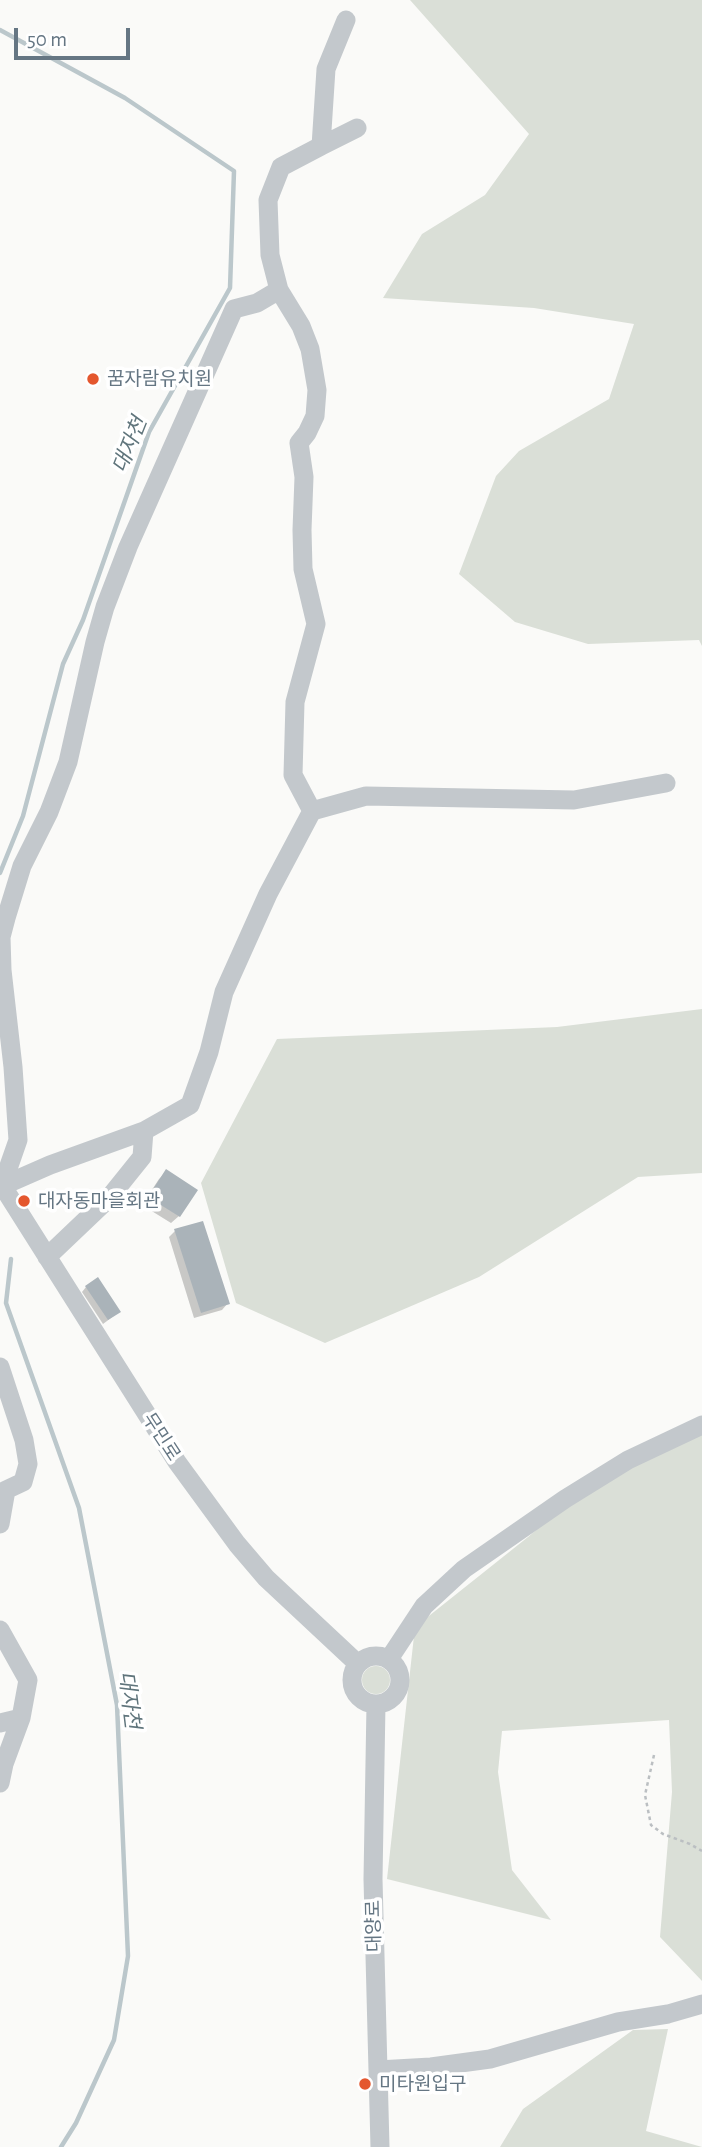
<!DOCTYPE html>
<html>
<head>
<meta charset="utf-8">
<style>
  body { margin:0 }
  #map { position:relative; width:702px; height:2147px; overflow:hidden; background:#fafaf8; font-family:"Alegreya Sans",sans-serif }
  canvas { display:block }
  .scale { position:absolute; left:14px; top:28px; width:116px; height:32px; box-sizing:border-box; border:4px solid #657683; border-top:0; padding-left:9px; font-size:21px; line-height:24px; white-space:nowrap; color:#657683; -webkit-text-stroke:5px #fff; paint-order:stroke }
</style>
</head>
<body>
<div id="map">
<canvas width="702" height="2147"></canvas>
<div class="scale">50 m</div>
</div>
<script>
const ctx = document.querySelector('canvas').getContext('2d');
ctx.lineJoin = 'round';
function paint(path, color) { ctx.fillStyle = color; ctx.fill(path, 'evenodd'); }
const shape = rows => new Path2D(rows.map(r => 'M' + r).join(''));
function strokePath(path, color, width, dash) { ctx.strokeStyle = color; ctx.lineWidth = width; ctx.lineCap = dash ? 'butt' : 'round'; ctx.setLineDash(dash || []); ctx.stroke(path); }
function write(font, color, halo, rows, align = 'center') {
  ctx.font = font + ' "Alegreya Sans","Noto Sans KR",sans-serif'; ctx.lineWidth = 7; ctx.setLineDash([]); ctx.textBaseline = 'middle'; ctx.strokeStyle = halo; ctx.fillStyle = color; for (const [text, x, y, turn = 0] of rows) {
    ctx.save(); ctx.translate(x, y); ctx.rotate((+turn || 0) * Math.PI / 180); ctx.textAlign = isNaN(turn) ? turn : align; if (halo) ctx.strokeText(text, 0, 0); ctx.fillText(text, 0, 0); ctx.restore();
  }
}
const green = shape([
  [410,0,702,0,702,646,699,640,588,644,515,622,459,574,496,476,519,451,609,399,634,324,534,308,383,298,422,234,485,195,529,134],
  [702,1009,702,1173,638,1177,479,1277,325,1343,236,1303,201,1183,277,1039,557,1027],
  [702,1431,702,1981,660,1937,672,1792,669,1720,502,1731,498,1772,512,1870,551,1920,387,1879,415,1627,528,1537,626,1453],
  '362 1680a14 14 0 1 1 28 0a14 14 0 1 1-28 0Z',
  [668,2029,646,2131,702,2147,500,2147,523,2109,633,2030]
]);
const shadow = shape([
  [166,1172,179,1216,171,1223,142,1205,159,1179],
  [175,1231,228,1303,222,1310,194,1318,169,1237],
  [86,1287,119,1312,103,1324,82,1292]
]);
const stream = shape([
  [0,30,125,98,234,171,230,288,149,432,83,620,63,664,23,816,0,873],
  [11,1259,6,1303,79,1508,117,1705,128,1956,114,2040,76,2123,61,2147]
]);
const building = shape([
  [166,1169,198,1190,180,1217,148,1197],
  [203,1221,230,1304,201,1313,174,1229],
  [98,1277,121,1312,108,1320,85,1286]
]);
const path = shape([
  [654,1755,645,1795,651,1825,663,1834,690,1844,702,1851]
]);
const minor = shape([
  [321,146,357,128],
  [312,811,293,775,295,702,316,624,303,569,302,530,304,477,299,443,307,433,315,416,317,390,310,349,301,326,279,290,270,255,268,200,281,167,321,146,326,69,346,20],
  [0,1182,177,1462,237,1544,266,1578,358,1664],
  [2,1186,18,1140,13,1067,2,970,1,937,6,918,22,866,49,812,68,762,95,642,105,607,128,547,234,309,257,303,279,290],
  [2,1186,50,1165,144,1131,190,1105,209,1052,224,992,268,894,312,811,366,796,574,800,666,783],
  [47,1257,109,1198,142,1157,144,1131],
  [0,1367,24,1440,28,1464,23,1482,6,1490,0,1524],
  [0,1630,28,1680,21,1718,4,1764,0,1783],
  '352 1680a24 24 0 1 1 48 0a24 24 0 1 1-48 0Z',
  [389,1659,424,1606,464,1569,565,1499,628,1460,702,1425],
  [376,1704,373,1879,380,2147],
  [0,1723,21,1718],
  [378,2070,431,2067,490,2059,618,2022,668,2014,702,2004]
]);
const markers = [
  [93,379,7,"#e4572e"],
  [24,1201,7,"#e4572e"],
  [365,2084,7,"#e4572e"]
];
const poiNames = [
  ["꿈자람유치원",107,379],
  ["대자동마을회관",38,1201],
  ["미타원입구",379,2084]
];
const streetNames = [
  ["무민로",161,1437,57],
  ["대양로",374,1926,-91]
];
const waterNames = [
  ["대자천",130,445,-68],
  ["대자천",129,1700,83]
];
paint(green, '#dadfd7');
paint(shadow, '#0003');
strokePath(stream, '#bbc7cb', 4.5);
paint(building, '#aab3b9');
strokePath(path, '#bbbfc2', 2.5, [3.5, 3.5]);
strokePath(minor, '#c3c8cc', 19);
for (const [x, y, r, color] of markers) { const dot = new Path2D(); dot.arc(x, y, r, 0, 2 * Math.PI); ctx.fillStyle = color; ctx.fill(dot); strokePath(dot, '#fff', 2.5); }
write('19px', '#657683', '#fff', poiNames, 'left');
write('19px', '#657683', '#fff', streetNames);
write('italic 21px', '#60757c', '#fff', waterNames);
</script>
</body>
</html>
